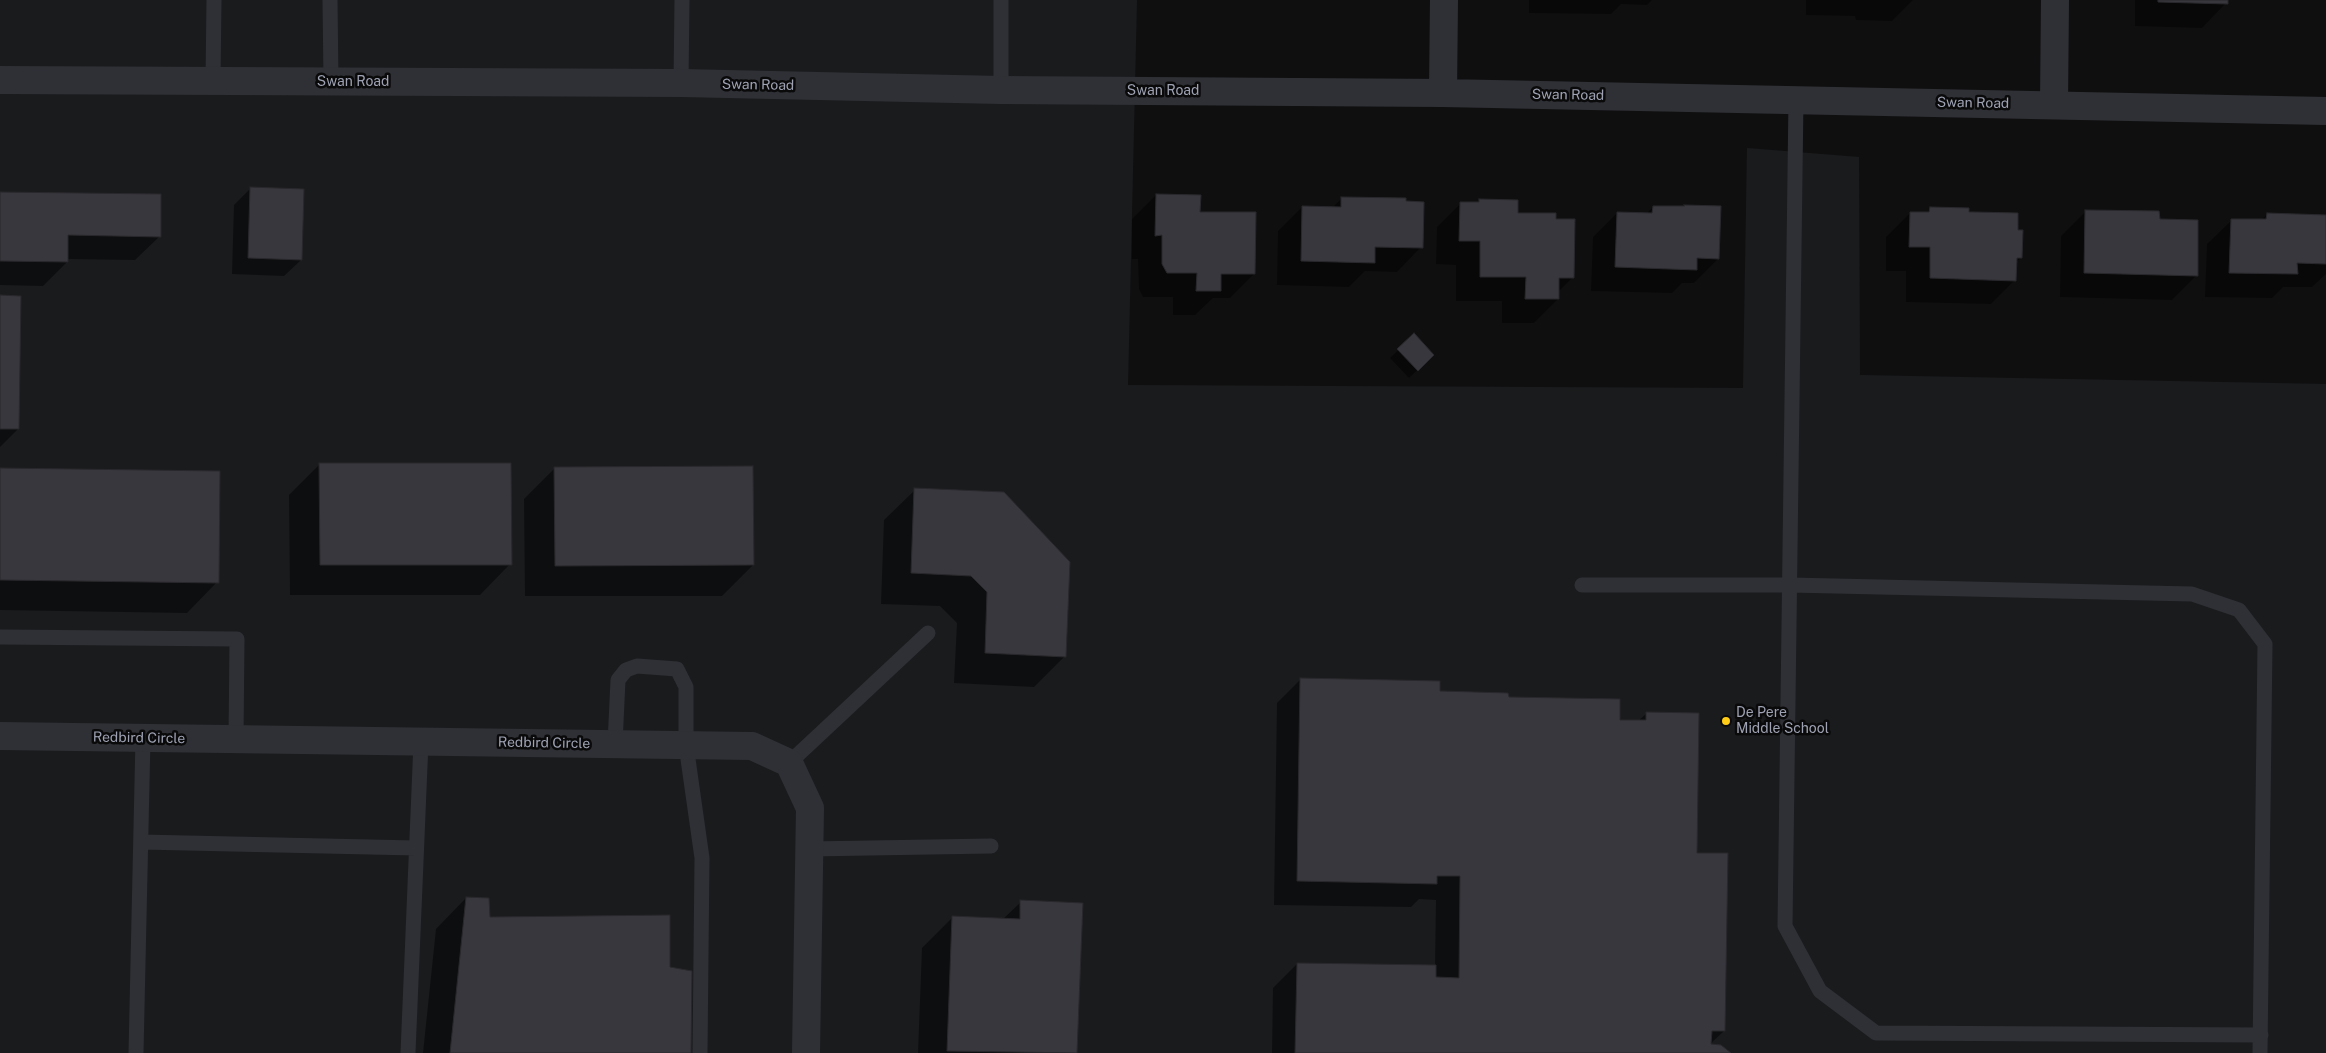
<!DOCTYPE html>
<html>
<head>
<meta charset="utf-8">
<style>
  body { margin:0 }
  canvas { display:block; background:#0f0f10 }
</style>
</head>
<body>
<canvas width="2326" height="1053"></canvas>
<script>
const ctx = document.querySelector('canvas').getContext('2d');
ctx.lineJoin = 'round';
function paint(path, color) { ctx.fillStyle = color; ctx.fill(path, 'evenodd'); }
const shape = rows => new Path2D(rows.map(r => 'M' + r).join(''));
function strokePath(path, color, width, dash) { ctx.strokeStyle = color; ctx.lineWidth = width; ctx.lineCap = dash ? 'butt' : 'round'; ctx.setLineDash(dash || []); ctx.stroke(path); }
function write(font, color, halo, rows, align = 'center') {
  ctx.font = font + ' "Public Sans",sans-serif'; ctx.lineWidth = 5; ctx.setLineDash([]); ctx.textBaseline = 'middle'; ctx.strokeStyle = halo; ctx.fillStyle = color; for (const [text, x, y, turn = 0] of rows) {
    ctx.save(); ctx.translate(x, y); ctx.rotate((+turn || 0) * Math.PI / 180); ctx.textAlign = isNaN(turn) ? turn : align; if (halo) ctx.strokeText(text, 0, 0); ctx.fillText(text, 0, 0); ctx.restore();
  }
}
const built = shape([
  [0,0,1137,0,1128,385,1743,388,1747,148,1859,157,1860,375,2326,384,2326,1053,0,1053]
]);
const shadow = shape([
  [1529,0,1652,0,1647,5,1621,4,1611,14,1529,13],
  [1806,0,1913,0,1892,21,1856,20,1855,16,1806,15],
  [2135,0,2226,0,2226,3,2202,28,2135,26],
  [251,188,301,260,284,276,232,274,234,205],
  [0,193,160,236,135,260,67,259,67,262,43,286,0,285],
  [1156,195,1199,214,1254,274,1230,298,1213,298,1195,315,1173,315,1173,297,1143,297,1139,289,1138,259,1132,259,1132,219],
  [1342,198,1421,247,1397,272,1365,271,1349,287,1277,285,1278,231,1302,207,1332,208],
  [1480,201,1517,214,1555,220,1573,277,1558,292,1558,299,1534,323,1502,323,1502,301,1456,301,1456,265,1436,264,1437,227,1461,203,1478,203],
  [1653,207,1718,259,1694,283,1682,283,1672,293,1591,291,1593,237,1617,213,1646,214],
  [1930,209,1968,213,2017,231,2021,258,2015,263,2015,280,1991,304,1906,302,1906,271,1886,271,1886,237,1910,213,1925,214],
  [2085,212,2159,220,2196,276,2172,300,2060,297,2061,236],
  [2267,214,2326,216,2326,274,2312,287,2283,287,2272,298,2205,297,2207,244,2232,220,2261,221],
  [0,297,18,429,0,447],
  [1414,335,1433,355,1409,378,1390,358],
  [320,464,510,564,480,595,290,595,289,495],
  [555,468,753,565,722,596,525,596,524,499],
  [0,470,217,582,187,613,0,610],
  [915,490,1065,656,1034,687,954,683,957,623,940,606,881,604,884,520],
  [1301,679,1507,698,1618,721,1638,721,1646,714,1696,854,1724,1031,1709,1045,1729,1053,1272,1053,1273,988,1297,964,1435,967,1436,900,1419,899,1411,907,1274,905,1277,703],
  [466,898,489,918,669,968,690,1053,423,1053,436,929],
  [1021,902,1081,904,1075,1053,918,1053,922,948,953,917,1003,919]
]);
const building = shape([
  [2158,0,2228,0,2228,4,2158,2,2158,0],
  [250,187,304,189,302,260,248,258,250,187],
  [0,192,161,194,161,237,68,235,68,262,0,261,0,192],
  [1156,194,1201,195,1200,212,1256,212,1255,274,1221,274,1221,291,1196,291,1197,273,1167,273,1162,264,1162,235,1155,236,1156,194],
  [1341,197,1406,198,1406,201,1424,202,1423,248,1375,247,1375,263,1301,261,1302,206,1341,207,1341,197],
  [1479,199,1518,200,1518,213,1556,213,1556,219,1575,219,1574,278,1559,278,1559,299,1525,299,1526,277,1480,277,1480,241,1459,241,1460,202,1479,202,1479,199],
  [1684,205,1721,206,1719,259,1697,258,1697,270,1615,267,1617,212,1652,213,1653,206,1685,206,1684,205],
  [1930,207,1969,208,1969,212,1973,212,2018,213,2018,230,2023,230,2022,258,2017,258,2016,281,1930,278,1930,247,1909,247,1910,212,1929,212,1930,207],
  [2085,210,2159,211,2160,219,2198,220,2198,276,2084,273,2085,210],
  [2267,213,2326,215,2326,264,2297,263,2298,274,2229,273,2231,219,2266,219,2267,213],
  [0,295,21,296,19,429,0,429,0,295],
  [1414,333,1434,355,1418,371,1397,349,1414,333],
  [319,463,511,463,512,565,320,565,319,463],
  [753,466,754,565,555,566,554,467,753,466],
  [0,468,220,471,219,583,0,580,0,468],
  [914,488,1004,492,1070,562,1066,657,985,653,987,592,971,576,911,573,914,488],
  [1300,678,1440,681,1440,691,1508,693,1509,697,1620,699,1620,720,1646,720,1646,712,1699,713,1697,853,1728,853,1725,1031,1712,1031,1711,1044,1721,1045,1731,1053,1295,1053,1297,963,1436,965,1436,977,1459,978,1460,876,1437,876,1437,884,1297,881,1300,678],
  [466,897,489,898,490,917,670,915,670,967,692,971,691,1053,450,1053,466,897],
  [1020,900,1083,903,1077,1053,947,1051,952,916,1020,919,1020,900]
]);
const lane = shape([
  [330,0,331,82],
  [213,81,214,0],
  [681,83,682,0],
  [1001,90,1001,0],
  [1796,99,1785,926,1820,991,1876,1033,2261,1035],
  [1582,585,1790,585,2192,594,2239,610,2265,644,2260,1053],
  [0,637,237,639,236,739],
  [615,744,618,680,626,670,637,666,677,669,686,687,686,745,702,858,700,1053],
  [789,763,928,633],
  [141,842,416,848],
  [809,849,991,846],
  [136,1053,143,738],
  [408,1053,421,742]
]);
const street = shape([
  [0,80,681,83,1001,90,1443,93,2326,111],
  [1443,93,1444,0],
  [2054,104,2055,0],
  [0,736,752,746,789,763,810,808,806,1053]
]);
const markers = [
  [1726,721,5,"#ffcd18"]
];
const streetNames = [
  ["Swan Road",353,82],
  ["Swan Road",758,85,1],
  ["Swan Road",1163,91],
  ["Swan Road",1568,95,1],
  ["Swan Road",1973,103,1],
  ["Redbird Circle",139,738,1],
  ["Redbird Circle",544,743,1]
];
const poiNames = [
  ["De Pere",1736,713],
  ["Middle School",1736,729]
];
paint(built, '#1a1b1d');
paint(shadow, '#0007');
paint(building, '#38373d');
strokePath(building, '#29282c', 1);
strokePath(lane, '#2f3035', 15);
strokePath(street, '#2f3035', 28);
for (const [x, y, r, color] of markers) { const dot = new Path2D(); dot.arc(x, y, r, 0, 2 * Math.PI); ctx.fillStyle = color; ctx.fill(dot); strokePath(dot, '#0a0a0b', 2); }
write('14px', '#9ea2b3', '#0a0a0b', streetNames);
write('14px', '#9ea2b3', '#0a0a0b', poiNames, 'left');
</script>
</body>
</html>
